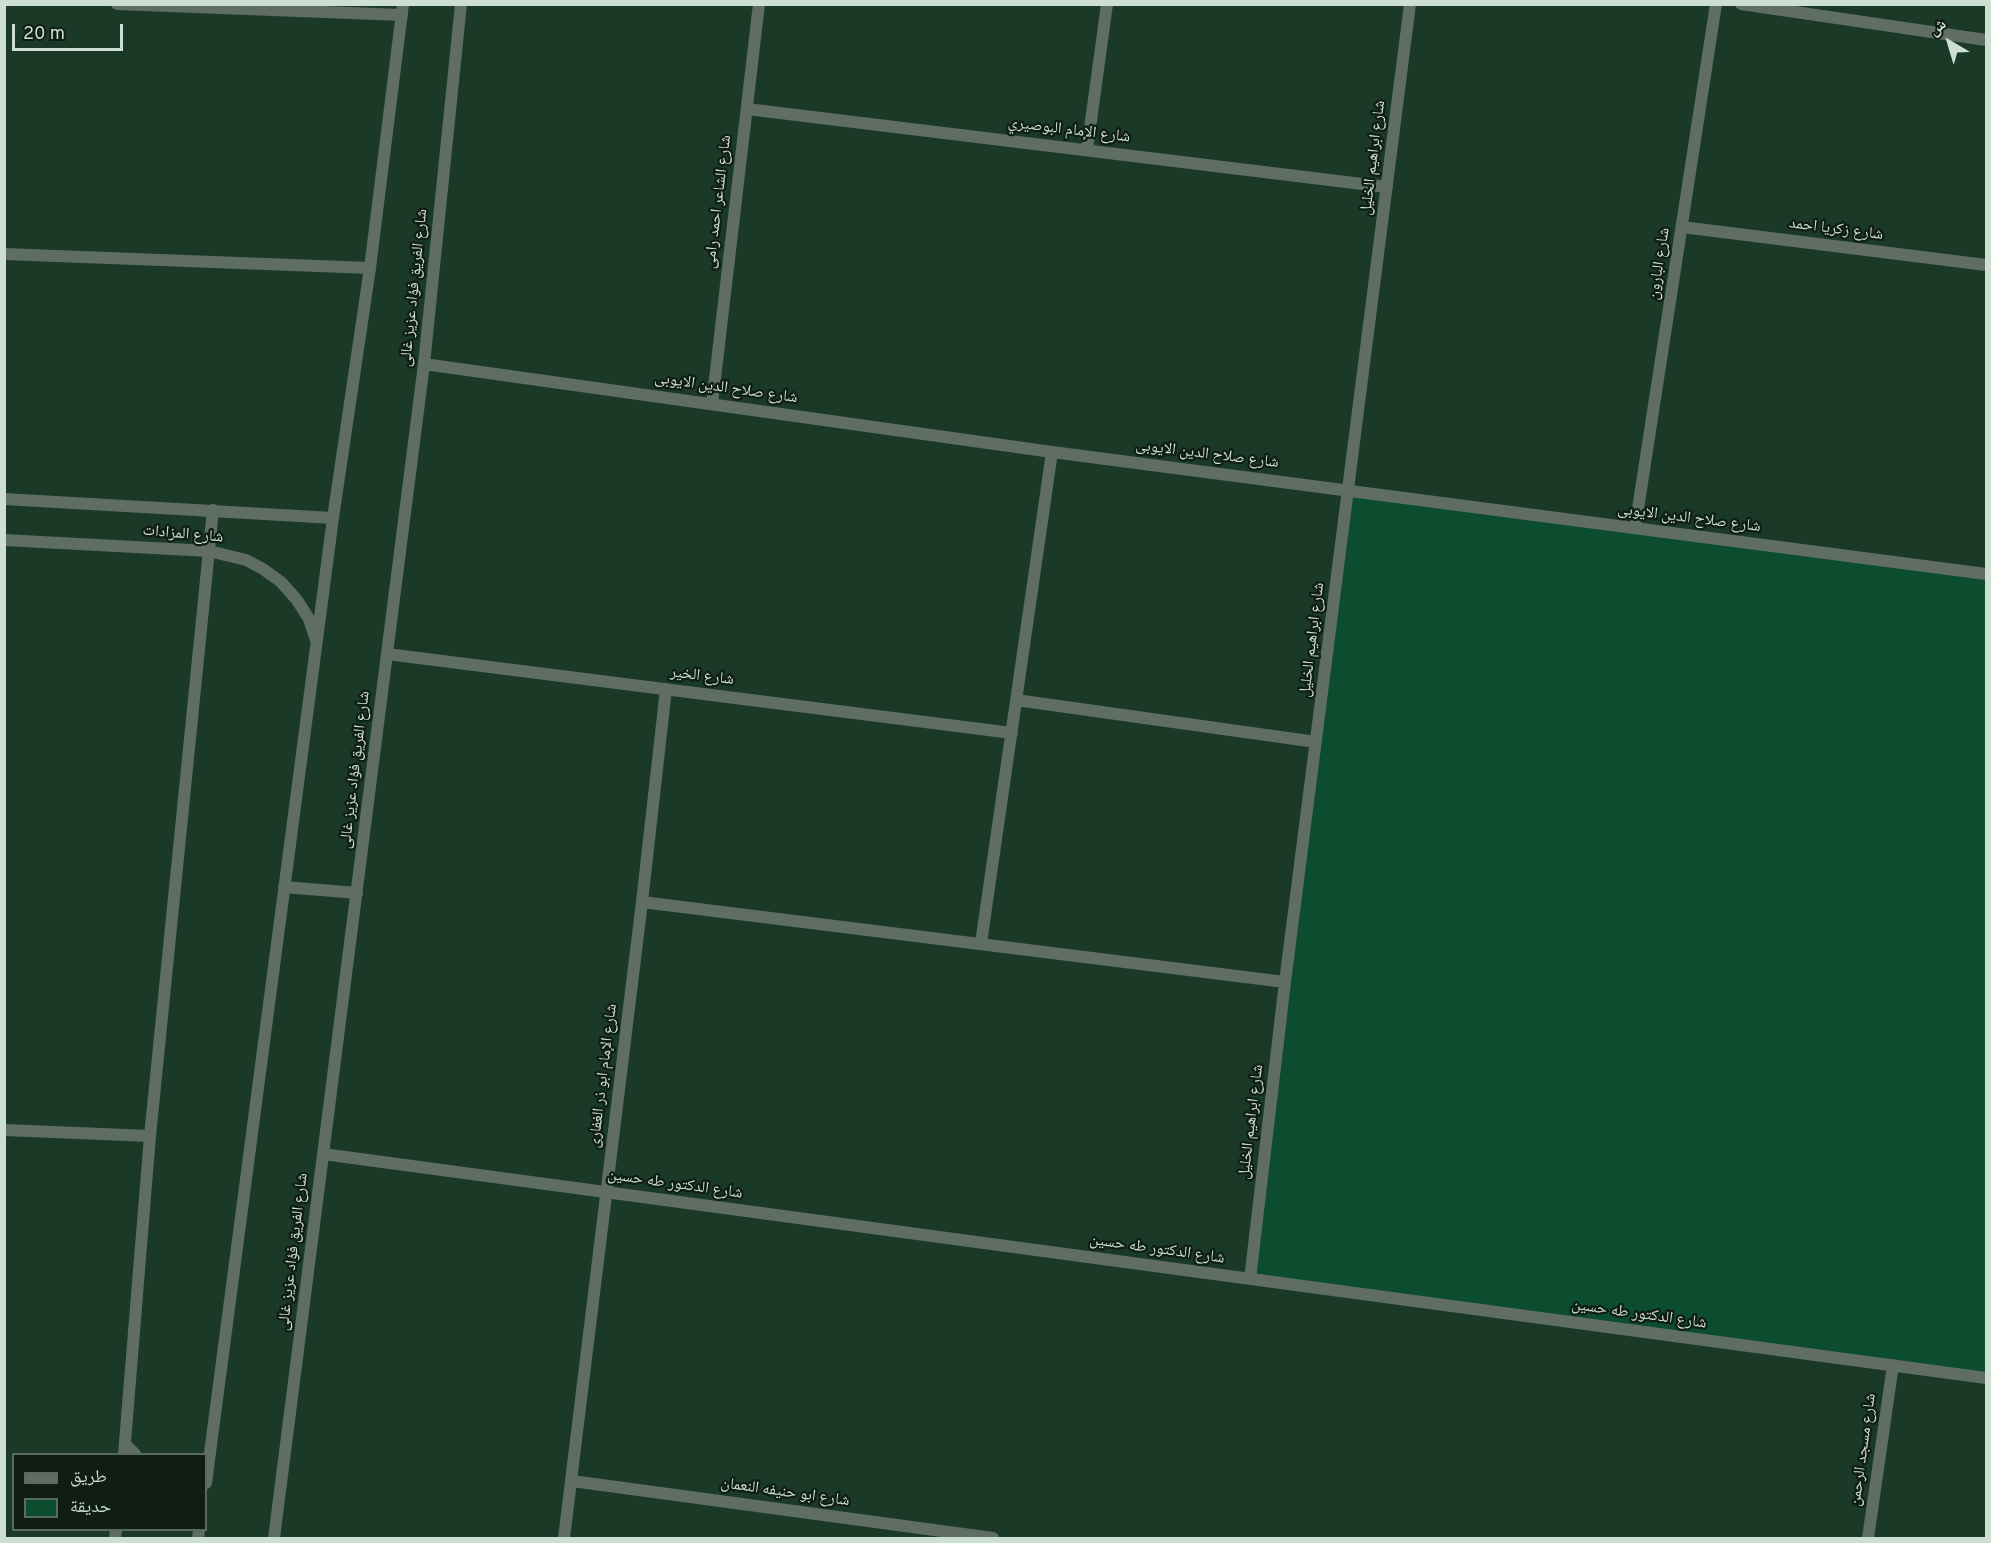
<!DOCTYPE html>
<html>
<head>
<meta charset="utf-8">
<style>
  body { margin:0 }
  #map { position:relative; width:1991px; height:1543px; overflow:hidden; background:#1a3927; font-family:Overpass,"Noto Naskh Arabic",sans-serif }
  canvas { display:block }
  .frame { position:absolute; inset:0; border:6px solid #cdded3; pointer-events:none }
  .legend { position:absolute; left:12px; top:1453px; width:195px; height:78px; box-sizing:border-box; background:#0f1d15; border:2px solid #5b6a61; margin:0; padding:8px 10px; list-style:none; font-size:18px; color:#cdded3 }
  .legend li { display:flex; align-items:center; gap:12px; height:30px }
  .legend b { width:30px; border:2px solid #5b6a61 }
  .north { position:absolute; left:1919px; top:12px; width:60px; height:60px; -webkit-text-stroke:4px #0f1d15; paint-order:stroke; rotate:322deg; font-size:16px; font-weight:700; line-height:24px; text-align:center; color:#cdded3 }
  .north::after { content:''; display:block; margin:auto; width:21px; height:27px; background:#cdded3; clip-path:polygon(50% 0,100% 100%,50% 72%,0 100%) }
  .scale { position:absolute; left:12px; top:24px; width:111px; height:27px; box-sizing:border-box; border:3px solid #cdded3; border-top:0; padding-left:8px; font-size:18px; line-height:21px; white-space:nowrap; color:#cdded3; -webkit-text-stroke:4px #0f1d15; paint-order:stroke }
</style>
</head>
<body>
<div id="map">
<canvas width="1991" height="1543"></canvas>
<div class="frame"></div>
<ul class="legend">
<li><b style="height:8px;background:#5f6d64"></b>طريق</li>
<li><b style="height:16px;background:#0b4d2e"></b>حديقة</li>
</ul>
<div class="north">ش</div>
<div class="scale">20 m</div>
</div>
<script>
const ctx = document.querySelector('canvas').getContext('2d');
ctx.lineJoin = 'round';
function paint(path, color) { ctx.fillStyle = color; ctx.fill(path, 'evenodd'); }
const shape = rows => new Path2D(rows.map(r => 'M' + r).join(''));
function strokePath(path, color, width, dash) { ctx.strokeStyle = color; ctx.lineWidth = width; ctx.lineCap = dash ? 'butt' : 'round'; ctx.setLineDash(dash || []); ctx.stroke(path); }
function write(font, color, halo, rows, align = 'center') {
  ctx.font = font + ' Overpass,"Noto Naskh Arabic",sans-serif'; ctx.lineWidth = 4.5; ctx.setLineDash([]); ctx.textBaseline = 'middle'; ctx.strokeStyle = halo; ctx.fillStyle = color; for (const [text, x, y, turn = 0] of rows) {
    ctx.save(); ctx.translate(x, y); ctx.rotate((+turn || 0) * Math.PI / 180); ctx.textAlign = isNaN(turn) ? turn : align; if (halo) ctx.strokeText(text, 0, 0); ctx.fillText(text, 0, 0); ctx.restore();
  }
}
const green = shape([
  [1348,490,1986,574,1986,1378,1250,1279]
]);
const minor = shape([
  [117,4,402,15],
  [1741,4,1986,40],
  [747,109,1387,187],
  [1087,150,1107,4],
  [1682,227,1986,265],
  [4,254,370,268],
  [424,364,1052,452,1986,574],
  [712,404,759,4],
  [1635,528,1716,4],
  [387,654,1012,733],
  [1016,700,1316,742],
  [642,902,1285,982],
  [981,943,1052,452],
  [4,1130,150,1136],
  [323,1154,1986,1378],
  [1250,1279,1285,982,1410,4],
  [124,1454,150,1136,213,510],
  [572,1481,993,1538],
  [115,1538,116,1530],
  [564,1538,642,902,666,689],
  [1868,1538,1893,1365]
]);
const tertiary = shape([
  [4,499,333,518],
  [4,540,209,551,246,560,263,569,281,582,297,600,309,619,316,640],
  [284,887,357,893],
  [125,1444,135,1454],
  [206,1483,333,518,370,268,403,4],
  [198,1538,199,1530],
  [274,1538,424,364,461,4]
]);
const streetNames = [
  ["شارع الإمام البوصيري",1069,131,7],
  ["شارع ابراهيم الخليل",1374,158,-83],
  ["شارع الشاعر احمد رامى",719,202,-83],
  ["شارع زكريا احمد",1836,230,7],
  ["شارع البارون",1660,264,-81],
  ["شارع الفريق فؤاد عزيز غالى",415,288,-84],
  ["شارع صلاح الدين الايوبى",726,389,8],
  ["شارع صلاح الدين الايوبى",1207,455,7],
  ["شارع صلاح الدين الايوبى",1689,519,7],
  ["شارع المزادات",183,535,5],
  ["شارع ابراهيم الخليل",1313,640,-83],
  ["شارع الخير",702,677,7],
  ["شارع الفريق فؤاد عزيز غالى",356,770,-83],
  ["شارع الإمام ابو ذر الغفارى",604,1076,-83],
  ["شارع ابراهيم الخليل",1252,1122,-83],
  ["شارع الدكتور طه حسين",675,1185,8],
  ["شارع الدكتور طه حسين",1157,1250,8],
  ["شارع الفريق فؤاد عزيز غالى",294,1252,-83],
  ["شارع الدكتور طه حسين",1639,1315,8],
  ["شارع مسجد الرحمن",1864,1450,-82],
  ["شارع ابو حنيفه النعمان",785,1493,8]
];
paint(green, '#0b4d2e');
strokePath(minor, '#5f6d64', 12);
strokePath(tertiary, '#5f6d64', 12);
write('16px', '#cdded3', '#0f1d15', streetNames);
</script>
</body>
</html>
